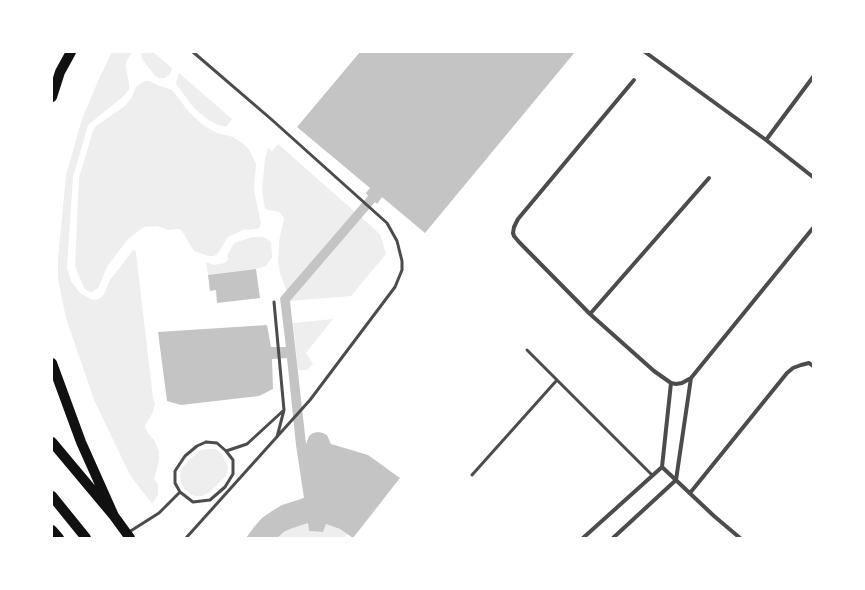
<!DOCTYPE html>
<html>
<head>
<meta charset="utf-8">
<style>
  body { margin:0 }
  #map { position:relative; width:865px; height:590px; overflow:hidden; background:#fff; font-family:"Archivo Narrow",sans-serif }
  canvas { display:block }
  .frame { position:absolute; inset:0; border:53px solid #fff; pointer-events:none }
</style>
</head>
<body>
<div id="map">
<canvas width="865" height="590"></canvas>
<div class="frame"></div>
</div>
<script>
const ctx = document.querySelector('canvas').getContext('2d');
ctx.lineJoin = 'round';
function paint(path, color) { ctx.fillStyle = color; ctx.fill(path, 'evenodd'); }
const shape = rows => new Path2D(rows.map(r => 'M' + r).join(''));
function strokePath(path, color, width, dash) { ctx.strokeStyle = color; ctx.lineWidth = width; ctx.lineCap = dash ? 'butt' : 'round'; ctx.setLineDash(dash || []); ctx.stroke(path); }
const green = shape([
  [112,52,132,52,126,62,126,68,129,84,129,89,125,95,88,125,73,177,67,268,71,281,80,293,93,300,99,299,104,294,110,280,133,250,135,250,136,253,153,398,155,404,153,412,145,426,148,433,154,440,159,451,159,461,154,479,158,484,158,495,152,504,130,475,94,400,66,318,58,279,58,259,66,175,82,119,98,81],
  [141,52,153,52,172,68,170,74,165,78,159,78,155,76,142,59],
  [179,73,232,119,226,127,216,124,207,119,194,108,176,84],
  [145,81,149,81,157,85,172,90,189,112,203,125,217,133,233,137,245,145,250,151,256,164,254,190,261,224,259,228,256,229,243,230,228,237,218,253,214,256,208,256,194,251,182,231,179,229,168,230,157,226,144,227,129,238,108,265,98,288,92,292,89,292,84,288,75,266,79,178,93,131,96,126,125,106,132,97,136,87],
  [278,144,380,234,386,254,351,296,290,301,280,273,278,261,279,241,284,218,279,212,265,209,262,190,265,158,268,148,272,151],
  [252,237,264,237,271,242,272,257,266,266,256,269,208,275,206,262,214,265,225,263,228,260,228,254,234,243],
  [333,319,306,353,313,364,307,370,298,370,293,323],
  [208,449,215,449,221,453,225,460,228,467,226,476,210,492,202,496,195,496,190,494,185,489,181,483,180,475,183,467,190,459,201,450],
  [308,523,309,531,323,532,326,524,340,529,347,534,345,538,280,538,279,536,290,529]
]);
const building = shape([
  [360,52,575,52,425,233,382,197,377,204,375,202,290,301,306,444,309,436,313,433,318,432,323,433,327,435,331,444,368,455,400,478,353,538,340,529,326,524,323,532,309,531,308,523,290,529,284,532,277,538,246,538,254,527,262,518,272,511,282,505,304,498,296,445,287,358,272,359,273,389,259,396,181,405,167,401,158,332,267,325,271,347,286,347,280,298,368,196,366,193,370,188,297,127],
  [256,269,260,298,217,303,216,290,210,291,208,275]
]);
const service = shape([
  [274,302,284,410,277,437],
  [527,350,652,475],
  [206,442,217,443,226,451,233,460,233,474,225,487,210,500,193,502,180,492,175,483,175,471,185,456,197,446,206,442],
  [226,451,247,444,284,410],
  [472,475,557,380],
  [129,532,159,513,180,492],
  [186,538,310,400,395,287,402,270,402,261,397,241,387,223,271,119,193,52]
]);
const minor = shape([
  [645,52,766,140,813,177],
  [634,80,518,219,514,227,513,233,514,236,519,242,590,314,654,371,671,383,676,384,682,383,691,378,813,228],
  [766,140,813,77],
  [590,314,709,178],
  [662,467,714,516,740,538],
  [662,467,671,383],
  [690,493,787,373,793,368,801,365,809,363,813,366],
  [583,538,662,467],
  [613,538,676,480,691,378]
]);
const primary = shape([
  [52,97,60,72,71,52],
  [52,363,81,442,114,516],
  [52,442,114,516,130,538],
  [52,496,86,538],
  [52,530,59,538]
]);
paint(green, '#eee');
paint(building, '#c4c4c4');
strokePath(service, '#4c4c4c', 3);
strokePath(minor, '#4c4c4c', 4);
strokePath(primary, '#111', 10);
</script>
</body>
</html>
